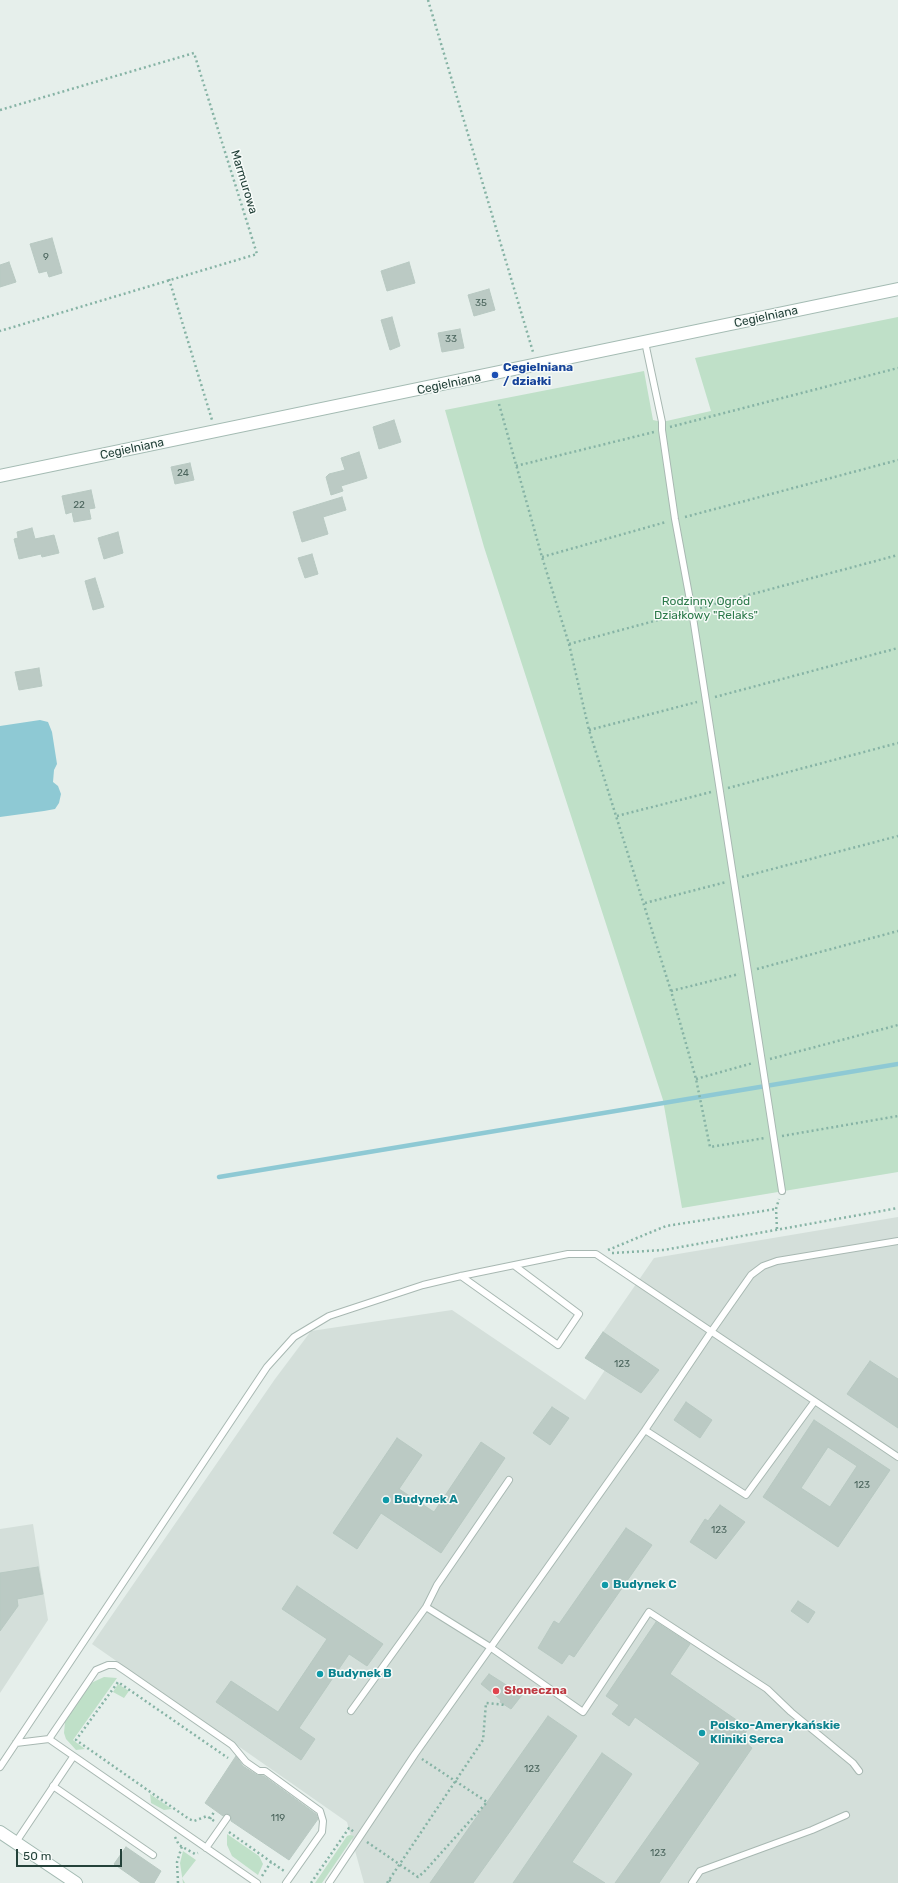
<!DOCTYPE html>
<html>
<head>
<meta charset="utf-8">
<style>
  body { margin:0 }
  #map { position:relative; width:898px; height:1883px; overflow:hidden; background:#e6efeb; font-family:Rubik,sans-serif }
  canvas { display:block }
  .scale { position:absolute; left:16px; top:1849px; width:106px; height:18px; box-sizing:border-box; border:2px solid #24423a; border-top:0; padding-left:5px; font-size:12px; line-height:14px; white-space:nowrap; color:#24423a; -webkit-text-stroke:3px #f7fbf9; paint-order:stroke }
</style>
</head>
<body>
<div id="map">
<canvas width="898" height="1883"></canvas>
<div class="scale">50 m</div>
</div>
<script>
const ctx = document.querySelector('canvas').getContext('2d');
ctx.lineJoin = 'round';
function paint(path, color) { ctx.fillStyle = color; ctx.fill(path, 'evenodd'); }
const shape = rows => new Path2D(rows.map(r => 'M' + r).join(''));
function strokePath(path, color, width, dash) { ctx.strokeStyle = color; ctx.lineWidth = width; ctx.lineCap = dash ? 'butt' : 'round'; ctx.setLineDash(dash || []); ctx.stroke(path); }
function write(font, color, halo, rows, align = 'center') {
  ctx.font = font + ' Rubik,sans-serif'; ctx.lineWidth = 3; ctx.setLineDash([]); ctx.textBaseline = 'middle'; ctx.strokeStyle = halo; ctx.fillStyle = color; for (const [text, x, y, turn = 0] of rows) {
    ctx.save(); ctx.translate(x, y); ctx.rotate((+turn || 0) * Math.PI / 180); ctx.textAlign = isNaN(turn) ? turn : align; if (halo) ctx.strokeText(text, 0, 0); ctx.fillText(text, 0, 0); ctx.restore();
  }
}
const built = shape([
  [898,1217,898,1883,364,1883,347,1822,92,1644,275,1379,311,1331,452,1310,585,1400,605,1370,585,1358,654,1258],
  [33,1524,48,1620,0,1693,0,1529]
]);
const green = shape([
  [898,317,898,1172,682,1208,663,1100,484,547,445,410,644,371,653,420,662,422,711,411,695,358],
  [104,1677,117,1678,73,1740,85,1749,76,1750,66,1739,64,1733,65,1722,91,1683],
  [118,1684,129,1691,124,1698,113,1692],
  [150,1794,172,1809,164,1810,151,1803],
  [227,1834,259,1856,263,1864,258,1875,232,1856,227,1845],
  [350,1835,354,1836,322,1883,315,1883,347,1836],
  [183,1851,196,1860,182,1878,185,1883,183,1883,180,1863]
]);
const water = shape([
  [40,720,48,722,52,732,57,764,54,770,53,782,58,786,61,794,59,803,55,809,44,811,0,817,0,726]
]);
const stream = shape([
  [219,1177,898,1064]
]);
const building = shape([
  [52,238,62,273,49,277,47,271,39,273,30,244,52,238],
  [9,262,16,282,0,287,0,265,9,262],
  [409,262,415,283,387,291,381,271,409,262],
  [489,289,495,310,474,316,468,295,489,289],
  [392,317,400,346,390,350,381,320,392,317],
  [460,329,464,348,442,352,438,333,460,329],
  [394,420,401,442,379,449,373,427,394,420],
  [359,452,367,478,341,486,343,491,331,495,326,477,329,474,345,470,341,458,359,452],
  [190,463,194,480,175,484,171,467,190,463],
  [91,490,95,508,89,509,91,519,74,522,72,512,66,514,62,496,91,490],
  [342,497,346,510,323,517,328,534,302,542,293,512,342,497],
  [32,528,35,539,54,535,59,553,42,557,41,554,19,559,14,539,18,538,17,532,32,528],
  [118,532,123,553,104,559,98,538,118,532],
  [312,554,318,574,305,578,298,558,312,554],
  [95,578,104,607,93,610,85,581,95,578],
  [39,668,42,686,19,690,15,672,39,668],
  [603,1332,659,1370,641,1393,585,1358,603,1332],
  [870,1361,898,1379,898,1428,847,1394,870,1361],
  [686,1402,712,1420,700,1438,674,1420,686,1402],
  [552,1407,569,1418,550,1445,533,1433,552,1407],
  [814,1420,890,1470,838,1547,763,1497,814,1420],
  [828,1447,857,1466,830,1507,801,1488,828,1447],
  [397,1438,422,1455,399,1489,434,1512,481,1442,505,1458,441,1553,381,1513,357,1549,333,1533,397,1438],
  [720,1505,745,1522,716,1559,690,1542,705,1519,708,1521,720,1505],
  [626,1528,652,1545,574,1657,569,1654,562,1664,538,1648,554,1621,559,1624,626,1528],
  [38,1567,43,1594,17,1599,18,1606,0,1631,0,1573,38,1567],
  [297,1586,383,1644,367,1666,349,1654,299,1728,315,1739,301,1760,216,1702,231,1681,278,1712,327,1639,282,1609,297,1586],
  [798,1601,815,1612,808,1623,791,1611,798,1601],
  [656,1622,690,1644,670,1674,748,1728,742,1739,752,1748,659,1883,615,1883,700,1763,635,1717,629,1726,612,1714,619,1705,606,1696,656,1622],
  [489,1674,522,1695,511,1709,500,1702,501,1700,481,1684,489,1674],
  [548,1716,577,1736,511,1830,473,1883,430,1883,548,1716],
  [602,1753,632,1774,572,1862,605,1883,513,1883,602,1753],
  [236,1756,243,1766,257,1775,264,1776,316,1814,318,1819,289,1860,231,1821,231,1816,229,1814,223,1816,205,1803,236,1756],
  [126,1847,161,1871,154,1883,141,1883,114,1864,126,1847]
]);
const path = shape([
  [428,0,533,352],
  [0,110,194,53,257,254,0,331],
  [169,279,212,420],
  [499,404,542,557,569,644,589,730,671,991,696,1079,710,1147,765,1138],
  [670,427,898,368],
  [516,466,654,432],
  [685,517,898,460],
  [542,557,666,522],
  [700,608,898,555],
  [569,644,684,613],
  [715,697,898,648],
  [589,730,697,702],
  [728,788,898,743],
  [617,816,711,792],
  [742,877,898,836],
  [645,903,726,882],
  [757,969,898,931],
  [671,991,739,974],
  [770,1059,898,1025],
  [696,1079,753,1063],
  [782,1136,898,1116],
  [777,1229,776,1209,779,1199],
  [608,1250,666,1226,776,1209],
  [612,1253,664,1250,898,1208],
  [210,1819,214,1812],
  [214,1821,207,1816,194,1821,189,1819,76,1740,118,1682,228,1758],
  [229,1832,284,1871],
  [175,1837,179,1845,195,1854,198,1853],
  [367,1842,418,1877,424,1872,487,1802,422,1759],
  [262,1876,271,1862],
  [389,1880,393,1883],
  [178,1883,177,1862,182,1846],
  [311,1883,349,1828,354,1832],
  [387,1883,483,1740,486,1703,505,1705]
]);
const lane = shape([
  [645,342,662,422,662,430,675,519,692,611,782,1191],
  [461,1276,558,1345,579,1314,515,1266],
  [645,1430,746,1495,814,1402],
  [426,1607,437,1585,509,1480],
  [351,1711,426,1607,490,1647,583,1712,649,1612,767,1689,791,1712,853,1763,859,1771],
  [49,1739,96,1670,108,1665,116,1665,125,1671,232,1745,246,1762,259,1771,265,1771,320,1811,323,1821,322,1832,286,1883],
  [16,1743,49,1739,257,1883],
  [0,1767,267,1367,294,1337,329,1316,423,1285,461,1276,568,1254,596,1254,898,1457],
  [53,1786,153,1855],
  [16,1842,73,1757],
  [206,1848,227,1818],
  [329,1883,415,1754,645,1430,711,1332,751,1275,763,1266,777,1261,898,1241],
  [692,1883,700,1871,812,1830,846,1815]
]);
const secondary = shape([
  [0,476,898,289],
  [0,1832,76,1883]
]);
const markers = [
  [495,375,4,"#1a4fb4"],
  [386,1500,4,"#0f9aa8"],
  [605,1585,4,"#0f9aa8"],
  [320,1674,4,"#0f9aa8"],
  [496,1691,4,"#e0444e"],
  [702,1733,4,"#0f9aa8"]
];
const numberNames = [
  ["9",46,257],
  ["35",481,303],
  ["33",451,339],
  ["24",183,473],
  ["22",79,505],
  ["123",622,1364],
  ["123",862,1485],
  ["123",719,1530],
  ["123",532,1769],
  ["119",278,1818],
  ["123",658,1853]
];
const streetNames = [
  ["Marmurowa",244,182,73],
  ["Cegielniana",766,317,-12],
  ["Cegielniana",449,384,-12],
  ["Cegielniana",132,449,-12]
];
const transitNames = [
  ["Cegielniana",503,368],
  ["/ działki",503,382]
];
const parkNames = [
  ["Rodzinny Ogród",706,602],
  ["Działkowy \"Relaks\"",706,616]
];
const cultureNames = [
  ["Budynek A",394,1500],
  ["Budynek C",613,1585],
  ["Budynek B",328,1674],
  ["Polsko-Amerykańskie",710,1726],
  ["Kliniki Serca",710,1740]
];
const healthNames = [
  ["Słoneczna",504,1691]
];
paint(built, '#d4dfda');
paint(green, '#bfe0c8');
paint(water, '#8ec9d4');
strokePath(stream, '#8ec9d4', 4.5);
paint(building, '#bbcac4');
strokePath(building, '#b8c9c2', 1);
strokePath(lane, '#a8b8b2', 8);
strokePath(secondary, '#a4bbb3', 14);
strokePath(path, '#86b3a5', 2.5, [2, 3]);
strokePath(lane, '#fff', 6);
strokePath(secondary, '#fff', 12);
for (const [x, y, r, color] of markers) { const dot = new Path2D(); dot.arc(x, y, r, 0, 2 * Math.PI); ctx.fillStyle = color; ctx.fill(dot); strokePath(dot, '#f7fbf9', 1.5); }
write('10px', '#4a645c', null, numberNames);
write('12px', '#24423a', '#f7fbf9', streetNames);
write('bold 12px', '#164399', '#f7fbf9', transitNames, 'left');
write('12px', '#2d7a4b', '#f7fbf9', parkNames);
write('bold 12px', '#0d838f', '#f7fbf9', cultureNames, 'left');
write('bold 12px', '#be3a42', '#f7fbf9', healthNames, 'left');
</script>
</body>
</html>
